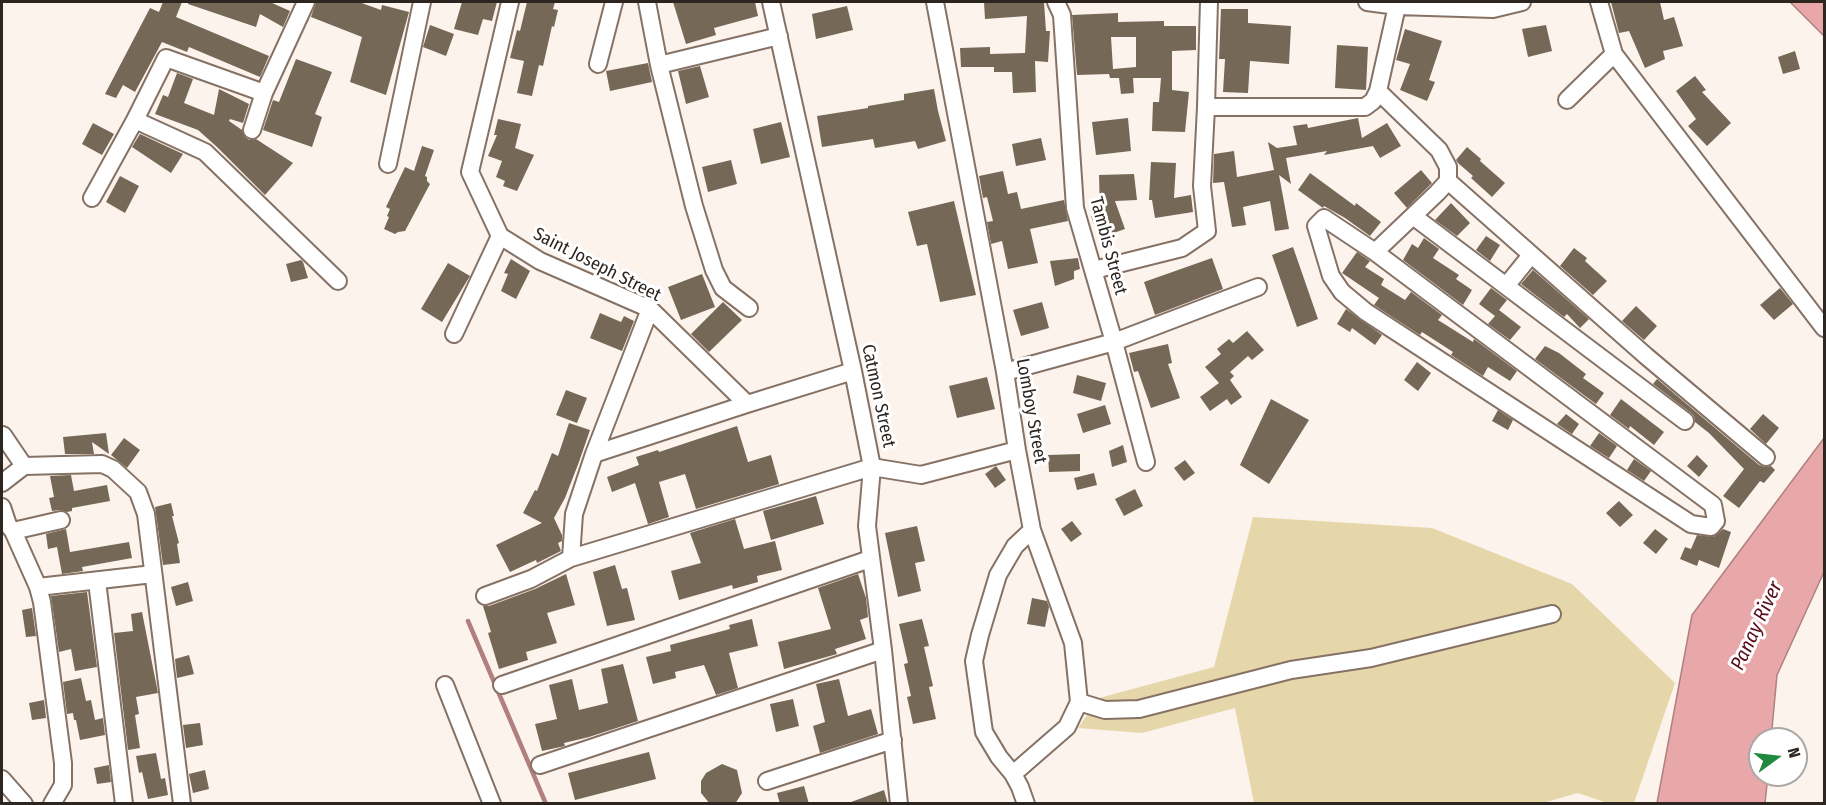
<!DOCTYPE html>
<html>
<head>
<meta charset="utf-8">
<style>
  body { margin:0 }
  #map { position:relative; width:1826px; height:805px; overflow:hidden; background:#fcf3ed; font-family:"Fira Sans Condensed",sans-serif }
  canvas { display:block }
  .frame { position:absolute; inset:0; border:3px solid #2d2520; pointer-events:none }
  .north { position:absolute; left:1748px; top:727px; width:60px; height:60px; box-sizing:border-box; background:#fff; border:2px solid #aba8a6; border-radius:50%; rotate:75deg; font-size:16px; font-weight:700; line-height:24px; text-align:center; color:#2d2520 }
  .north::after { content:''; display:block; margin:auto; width:21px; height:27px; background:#1f8940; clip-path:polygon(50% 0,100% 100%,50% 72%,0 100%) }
</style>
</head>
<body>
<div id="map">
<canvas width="1826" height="805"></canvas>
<div class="frame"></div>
<div class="north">N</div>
</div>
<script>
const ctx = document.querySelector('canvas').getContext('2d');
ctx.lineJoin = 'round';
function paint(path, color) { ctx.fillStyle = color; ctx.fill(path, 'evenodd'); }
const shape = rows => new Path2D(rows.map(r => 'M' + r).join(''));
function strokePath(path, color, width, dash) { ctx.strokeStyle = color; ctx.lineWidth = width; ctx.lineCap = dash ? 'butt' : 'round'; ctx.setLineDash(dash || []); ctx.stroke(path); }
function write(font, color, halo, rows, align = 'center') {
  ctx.font = font + ' "Fira Sans Condensed",sans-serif'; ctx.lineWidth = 6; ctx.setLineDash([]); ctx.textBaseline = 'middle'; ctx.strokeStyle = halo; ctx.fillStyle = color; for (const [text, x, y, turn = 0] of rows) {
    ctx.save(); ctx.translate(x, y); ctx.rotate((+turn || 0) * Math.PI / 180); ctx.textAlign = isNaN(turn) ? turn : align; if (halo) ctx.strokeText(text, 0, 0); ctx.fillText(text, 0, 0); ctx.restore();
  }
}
const green = shape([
  [1253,517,1432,528,1572,584,1675,683,1634,803,1607,803,1578,793,1539,804,1254,803,1235,708,1142,733,1078,728,1099,698,1214,667]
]);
const water = shape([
  [1790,2,1824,2,1824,36,1790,2],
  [1824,438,1824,572,1777,675,1771,739,1760,739,1760,775,1768,775,1765,803,1657,803,1692,615,1824,438]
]);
const stream = shape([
  [468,621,546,804]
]);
const building = shape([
  [163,2,182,2,176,17,269,56,260,77,189,47,187,52,162,42,135,92,123,85,116,98,105,94,150,8,159,12],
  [188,2,270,2,290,11,283,27,260,14,256,27,188,4],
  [316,2,359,2,381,10,382,5,409,12,386,95,350,82,362,37,311,17],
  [462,2,497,2,492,21,483,19,478,35,454,29],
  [527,2,555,2,553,9,558,10,554,27,552,26,543,66,539,65,532,96,517,93,524,61,510,58,517,30,520,31],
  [673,2,755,2,758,16,714,28,716,35,686,44],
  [984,2,1044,2,1046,31,1050,31,1048,62,1035,61,1036,92,1013,93,1012,72,994,72,994,67,961,67,960,48,990,47,990,54,1025,53,1027,16,985,19],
  [1611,2,1660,2,1664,20,1674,17,1683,46,1663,51,1665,59,1645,68,1629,31,1619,33],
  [847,6,853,30,816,39,812,14],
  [1221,9,1248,9,1248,23,1291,26,1289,64,1250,61,1248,93,1223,92,1225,59,1219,59],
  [1118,13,1118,22,1164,21,1164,26,1196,26,1196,50,1172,51,1172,90,1189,92,1185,132,1152,131,1153,102,1159,102,1161,78,1133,78,1134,93,1121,94,1119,78,1110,78,1109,74,1077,75,1072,15],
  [1111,37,1136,37,1136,67,1113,69],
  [430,25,454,34,446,56,423,47],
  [1546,25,1552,51,1528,57,1522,29],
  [1405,29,1442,41,1429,80,1435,82,1427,101,1400,90,1410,64,1396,60],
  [1337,45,1368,47,1366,90,1335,88],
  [1795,51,1800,69,1783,74,1778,57],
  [296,59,332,72,315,114,322,117,312,147,263,130,273,100,279,102],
  [648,63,652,82,610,91,606,71],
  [700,66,709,97,686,104,678,71],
  [177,73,193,79,184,103,214,115,219,89,249,104,243,123,230,119,229,121,242,130,245,137,249,140,256,139,293,163,265,195,217,147,198,130,155,114,163,95,168,97],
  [1695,76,1706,90,1702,92,1731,123,1707,146,1688,126,1696,119,1676,91],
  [934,89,938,111,946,141,918,149,915,141,875,148,873,139,822,147,817,116,868,108,868,106,904,100,904,94],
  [1128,118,1131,151,1096,155,1092,122],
  [1358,118,1362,138,1387,123,1401,146,1380,158,1373,146,1324,155,1327,151,1286,158,1291,184,1279,175,1289,229,1275,231,1270,201,1243,207,1246,225,1232,227,1224,182,1213,183,1214,154,1234,151,1237,177,1274,170,1268,142,1277,148,1297,145,1293,126,1307,124,1308,128],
  [498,119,521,124,515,148,534,155,517,191,503,186,505,181,496,177,502,161,488,156,497,135,494,135],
  [781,122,790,157,761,164,753,129],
  [93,123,114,134,102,155,82,144],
  [140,134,183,154,171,173,132,147],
  [1041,138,1046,160,1016,166,1012,144],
  [422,146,434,150,425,176,427,177,427,181,430,184,405,231,398,232,395,234,384,229,389,217,387,216,390,209,386,207,405,167,414,171],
  [1467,147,1481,159,1480,161,1505,183,1492,197,1471,178,1473,176,1458,163,1456,160],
  [731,160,737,184,708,192,702,167],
  [1151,162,1176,163,1174,198,1191,195,1193,212,1155,218,1152,200,1149,200],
  [1421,170,1432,183,1407,208,1394,193],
  [1003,171,1008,194,1017,192,1021,209,1064,200,1068,221,1030,229,1038,263,1008,269,1002,241,991,244,987,222,993,221,987,197,983,198,979,176],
  [1310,173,1355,206,1356,203,1381,222,1370,236,1345,218,1324,206,1323,208,1298,190],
  [1134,174,1137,200,1115,201,1125,229,1099,238,1091,216,1100,212,1099,175],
  [120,176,139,186,125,213,106,202],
  [954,201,976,295,940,302,927,244,917,246,908,212],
  [1451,203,1470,223,1457,236,1435,220],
  [1486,236,1500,245,1490,261,1476,250],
  [1424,238,1439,249,1433,258,1459,275,1456,279,1472,290,1463,305,1403,260,1412,244,1418,248],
  [1293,247,1318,319,1297,327,1272,255],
  [1574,248,1587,258,1585,261,1607,281,1593,295,1560,266],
  [1357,252,1370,261,1365,267,1384,279,1381,285,1405,300,1411,292,1442,315,1438,320,1473,342,1474,339,1517,371,1510,381,1488,367,1483,376,1451,355,1453,352,1422,332,1420,335,1374,305,1379,298,1342,273],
  [1078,258,1080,269,1074,271,1074,279,1055,286,1050,261],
  [1212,258,1223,289,1155,315,1144,282],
  [511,259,530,271,516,299,501,291,508,274,504,273],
  [301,260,303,262,308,278,291,282,286,264],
  [448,263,470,276,442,322,421,309],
  [1533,270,1589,319,1580,328,1567,314,1564,317,1521,284],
  [702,274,715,307,681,320,668,287],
  [1491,288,1507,300,1499,310,1521,327,1510,340,1488,324,1495,316,1479,304],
  [1780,288,1793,304,1774,320,1760,305],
  [723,302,742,320,709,352,691,334],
  [1042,302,1049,328,1021,336,1013,310],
  [1636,306,1657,326,1644,340,1622,321],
  [1346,309,1382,335,1375,345,1352,328,1350,332,1337,324],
  [600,313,621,322,624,316,634,321,622,351,590,338],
  [1247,331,1264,350,1252,360,1248,356,1230,372,1234,376,1230,380,1242,397,1231,405,1227,399,1210,411,1200,397,1219,383,1205,367,1221,354,1217,349,1229,339,1233,343],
  [1168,344,1172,363,1168,364,1180,398,1151,408,1138,371,1134,372,1129,353],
  [1545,346,1559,353,1586,374,1583,378,1604,393,1596,404,1535,359],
  [1417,362,1431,373,1418,391,1404,380],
  [1077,375,1106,383,1101,401,1073,393],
  [987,377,995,409,957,418,949,386],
  [1657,379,1759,465,1765,467,1771,466,1775,470,1764,483,1760,481,1739,508,1723,496,1744,469,1709,433,1695,422,1694,416,1691,413,1653,384],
  [566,390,587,398,577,423,556,415],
  [1271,399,1309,420,1269,484,1240,465],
  [1621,399,1664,432,1654,445,1630,426,1629,429,1610,415],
  [1105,405,1111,424,1083,433,1077,414],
  [1498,410,1513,420,1508,430,1492,421],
  [1566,414,1579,424,1572,434,1557,424],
  [1763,414,1779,428,1766,444,1750,429],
  [569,423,590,430,579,462,565,498,554,518,562,535,562,541,558,543,561,551,537,563,536,560,510,572,496,545,542,523,523,513,535,490,537,491,552,453,558,456],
  [737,426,748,462,771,455,779,484,696,509,685,474,659,482,669,517,648,524,635,483,612,492,607,477,639,465,636,457,658,450,659,452],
  [106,433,109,454,92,442,94,454,65,454,63,437],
  [1599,433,1617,446,1609,458,1590,446],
  [124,438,140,450,127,468,111,455],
  [1123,445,1127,462,1112,467,1109,451],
  [1080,454,1080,471,1049,472,1048,455],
  [1697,455,1708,466,1699,477,1687,466],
  [1634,459,1651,471,1644,481,1627,470],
  [1185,460,1195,473,1184,481,1174,468],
  [996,466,1006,480,995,488,985,474],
  [1094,473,1097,485,1077,490,1074,478],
  [71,475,74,491,107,485,110,501,72,508,72,511,67,512,59,510,52,511,49,498,54,497,50,476],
  [1135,489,1143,506,1124,516,1115,499],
  [816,496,824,524,771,540,763,511],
  [1619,501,1633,515,1620,527,1606,513],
  [171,503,174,516,172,516,179,543,177,544,180,563,163,565,155,507],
  [735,519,744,549,775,541,782,570,757,576,758,582,733,589,732,585,679,600,671,571,701,563,690,533],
  [1072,521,1082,534,1071,542,1061,529],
  [917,526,925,561,915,563,921,591,898,597,885,533],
  [66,529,70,552,129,542,132,558,82,567,83,571,62,574,57,547,48,549,46,534],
  [1655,529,1668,539,1656,554,1643,543],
  [1723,529,1731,532,1719,568,1699,560,1697,566,1680,559,1685,547,1691,549,1697,535,1714,537],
  [615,565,622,589,627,588,635,620,607,626,593,572],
  [566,574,575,605,547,613,557,643,526,652,528,660,499,669,488,633,491,632,483,606,489,606,535,589],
  [858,574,866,598,868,617,860,620,866,639,835,649,837,654,784,669,778,642,831,629,818,588],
  [188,582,193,601,176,606,171,587],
  [87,592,97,667,75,671,71,649,59,652,51,596],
  [1032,598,1047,601,1049,607,1045,627,1027,624],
  [32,608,36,636,26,637,22,610],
  [142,612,158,693,136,697,139,714,135,715,140,748,128,750,114,633,133,631,131,614],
  [752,619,758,646,729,653,738,688,716,695,704,665,675,672,676,678,653,684,646,657,671,651,670,645,730,629,729,625],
  [922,619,929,646,924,647,933,686,929,687,936,719,913,724,907,697,911,696,904,664,908,663,899,624],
  [189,655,194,674,177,678,175,659],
  [623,664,638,721,589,737,564,743,565,746,542,751,535,724,557,719,549,685,572,679,579,710,608,703,601,669],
  [81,678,86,701,91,700,95,720,103,718,105,735,80,740,76,720,74,720,73,713,67,714,63,682],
  [839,679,848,716,871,709,878,734,820,753,813,726,825,722,816,684],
  [793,699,799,726,776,732,770,704],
  [44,700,46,718,32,720,29,703],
  [200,723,203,745,186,748,183,725],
  [649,752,656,779,575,800,568,773],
  [156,753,161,779,165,778,168,795,148,799,142,772,139,773,136,756],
  [722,764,737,770,742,793,735,804,710,804,701,793,701,781,706,773],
  [109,765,111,782,97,784,94,768],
  [205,770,209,789,193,793,189,774],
  [804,786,809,804,780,804,777,793],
  [884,790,888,804,852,804,851,802]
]);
const minor = shape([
  [510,2,470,172,500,236,540,261,650,309,747,404],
  [647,2,659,65,694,206,714,270,723,288,749,308],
  [771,2,853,371,872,467,867,526,883,650,899,804],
  [935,2,1005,372,1017,450,1032,530,1073,643,1079,702,1067,727,1013,774],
  [1056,2,1062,15,1075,208,1114,342,1146,462],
  [1367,2,1397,6,1493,9,1522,2],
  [1599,2,1614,54,1824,328],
  [598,64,614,2],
  [659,65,779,36],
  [264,93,166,58,135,120,205,152,338,281],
  [1567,100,1614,54],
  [1206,107,1365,107,1373,101,1378,91,1397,6],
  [252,130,264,93,306,2],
  [388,164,422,2],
  [1448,181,1646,356,1766,457],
  [92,198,135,120],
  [1413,216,1506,286],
  [1324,218,1375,252,1713,505,1716,521,1711,527,1691,524,1366,312,1342,292,1331,276,1316,226,1324,218],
  [1375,252,1437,193,1448,181,1448,167,1439,150,1378,91],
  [1531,255,1506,286,1685,421],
  [1094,270,1182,248,1207,231,1202,186,1206,107,1209,2],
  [454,334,500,236],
  [1005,372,1114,342,1258,287],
  [3,435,24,466],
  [594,454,747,404,853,371],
  [2,483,24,466,102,464,113,469,138,492,146,514,182,804],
  [2,507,8,525,13,531,38,587,42,602,63,763,63,785,52,804],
  [13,531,61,520],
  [571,558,574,514,594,454,650,309],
  [97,581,124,804],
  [38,587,153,574],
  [485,596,531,579,571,558,872,467,921,475,1017,450],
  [445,685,492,804],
  [502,685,870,559],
  [1079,702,1105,710,1139,709,1291,670,1371,658,1552,614],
  [540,765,883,650],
  [2,779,24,804],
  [767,781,893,740],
  [1026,804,1020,787,1013,774,999,757,984,732,974,661,980,635,998,575,1015,546,1032,530]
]);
const streetNames = [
  ["Tambis Street",1108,246,75],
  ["Saint Joseph Street",597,265,27],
  ["Catmon Street",878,396,78],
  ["Lomboy Street",1031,411,80]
];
const waterNames = [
  ["Panay River",1757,626,-65]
];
paint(green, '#e6d7aa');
paint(water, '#e8a7a9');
strokePath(water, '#b08080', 1.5);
strokePath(stream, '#b08080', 4.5);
paint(building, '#766857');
strokePath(minor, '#857265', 20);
strokePath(minor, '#fff', 16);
write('18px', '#2d2520', '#fff', streetNames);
write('italic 20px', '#5a0e1c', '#fff', waterNames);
</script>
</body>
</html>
